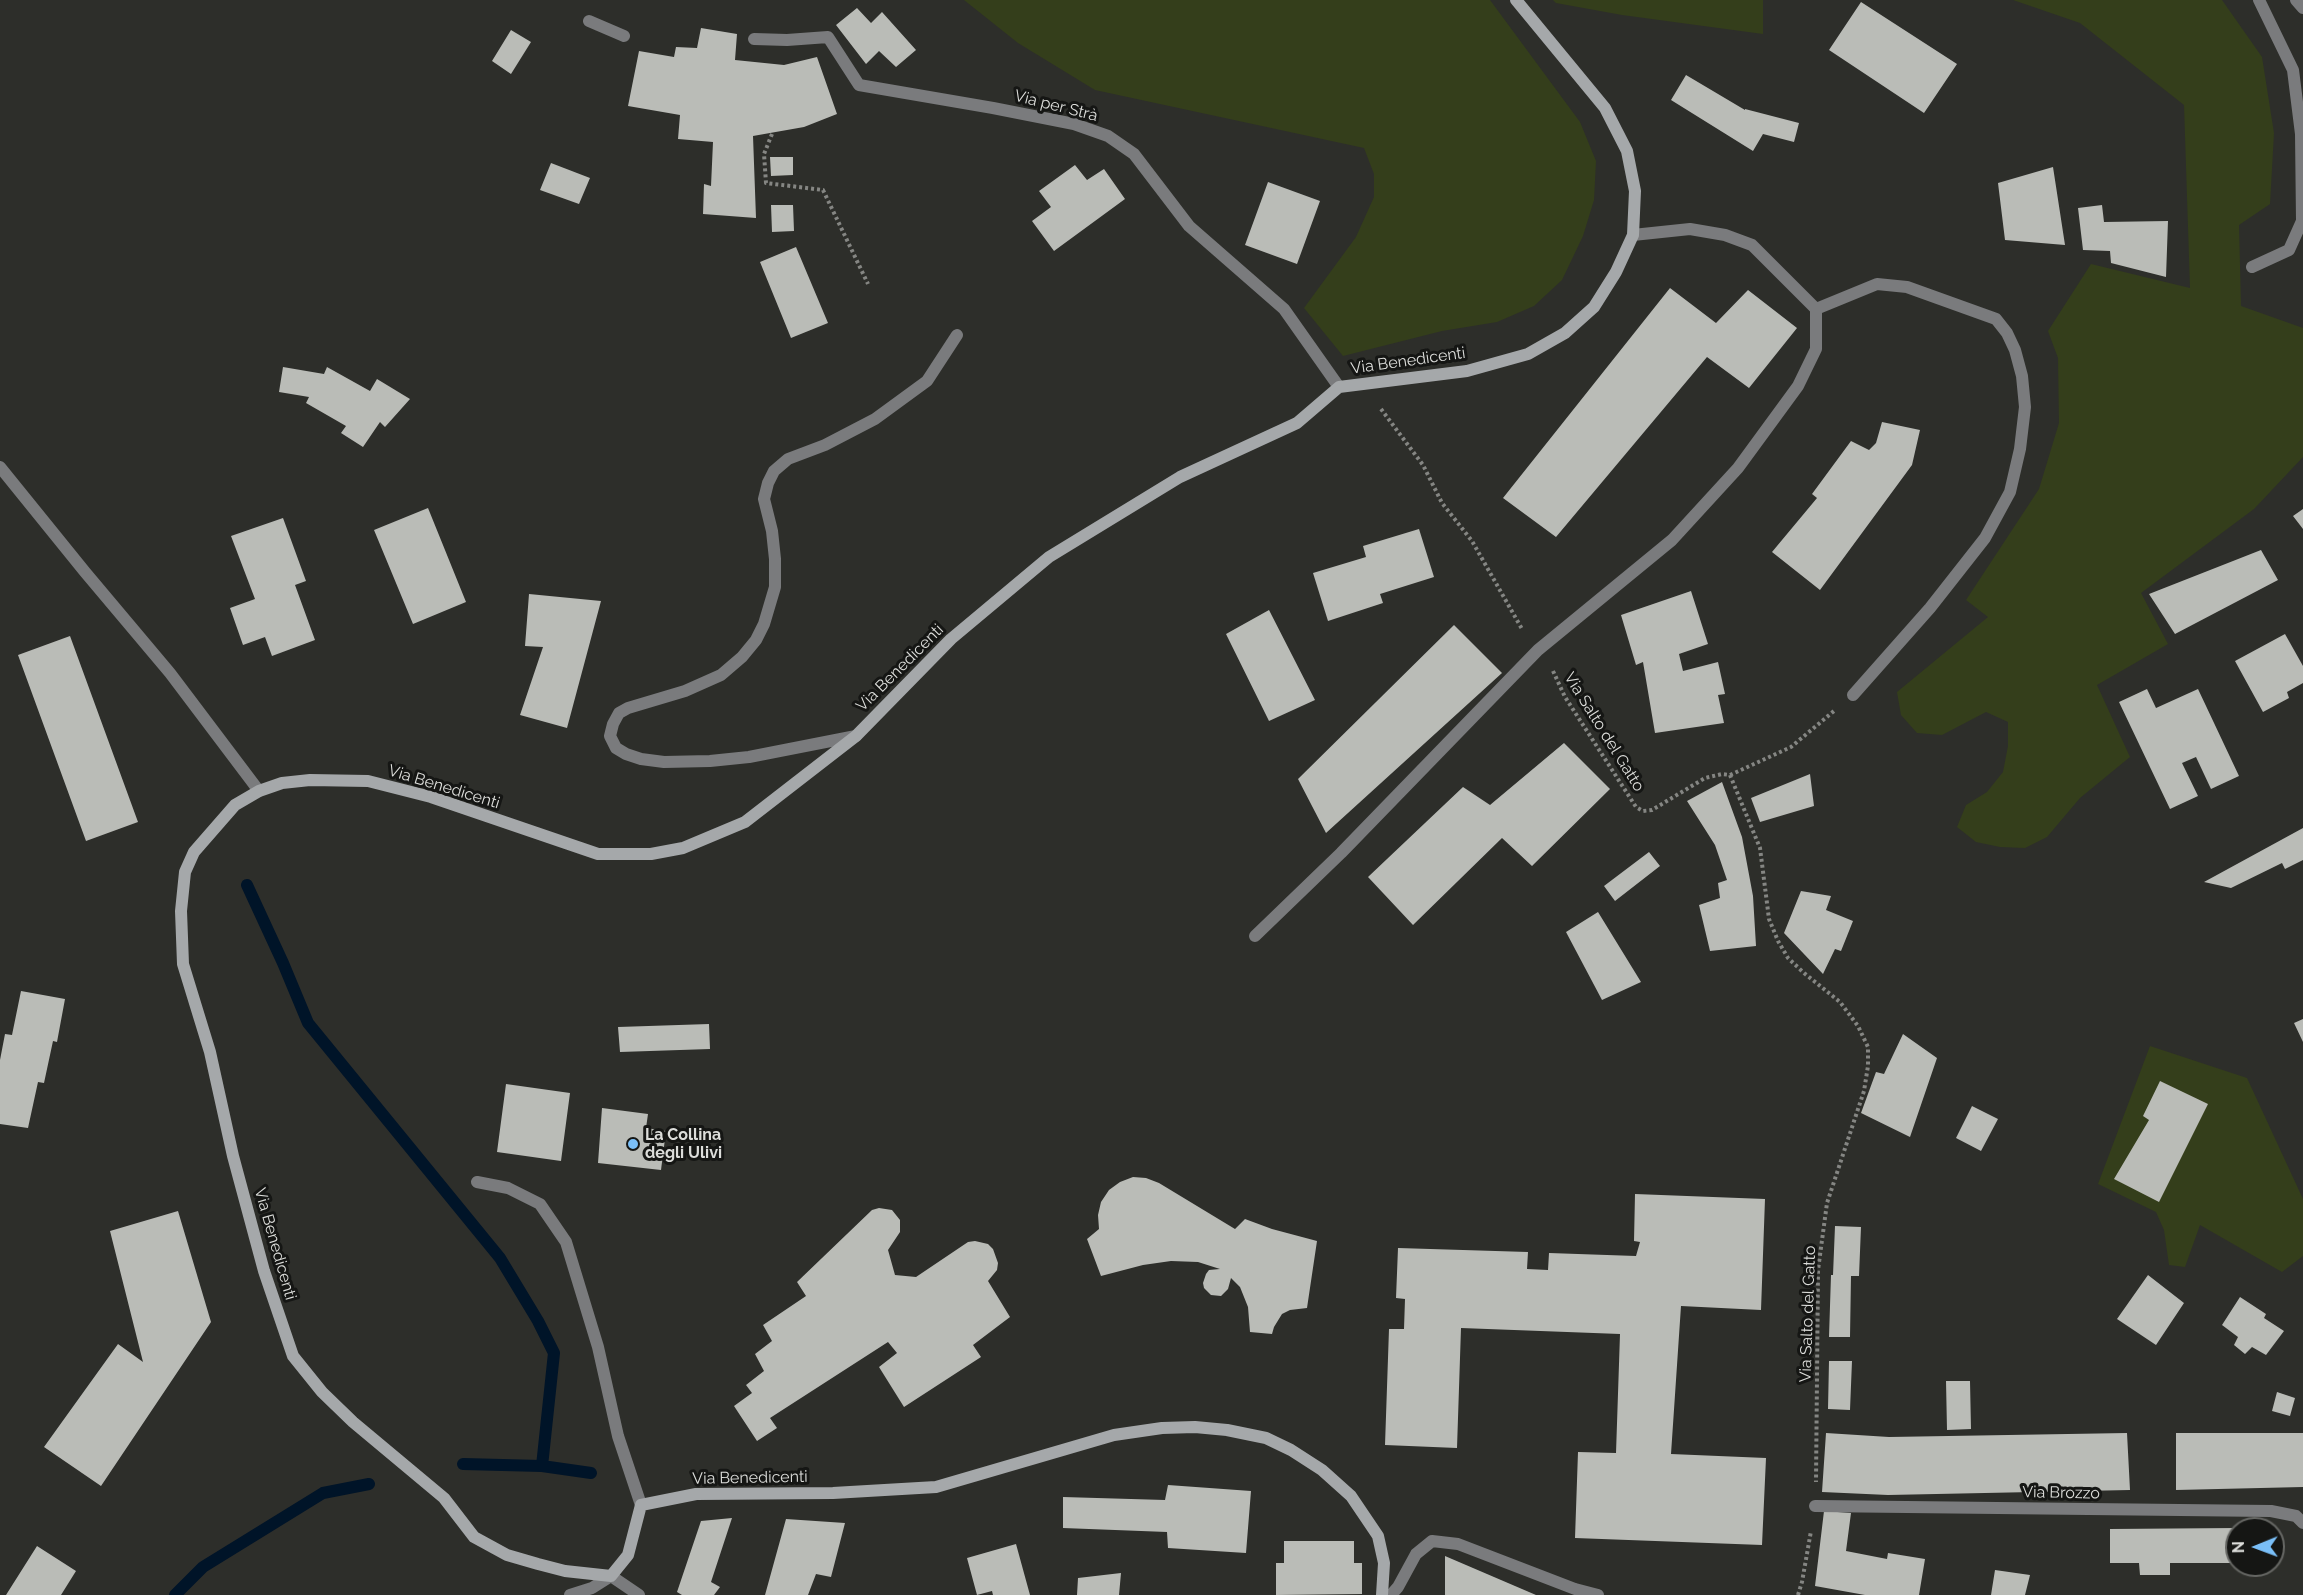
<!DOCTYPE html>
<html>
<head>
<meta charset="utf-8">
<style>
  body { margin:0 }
  #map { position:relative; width:2303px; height:1595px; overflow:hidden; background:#2d2e2a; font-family:Raleway,sans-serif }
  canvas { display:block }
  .north { position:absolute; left:2225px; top:1517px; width:60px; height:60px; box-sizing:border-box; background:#151614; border:2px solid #656663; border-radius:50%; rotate:269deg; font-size:16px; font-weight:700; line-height:24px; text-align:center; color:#dcddda }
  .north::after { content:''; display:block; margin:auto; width:21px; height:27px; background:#7abff8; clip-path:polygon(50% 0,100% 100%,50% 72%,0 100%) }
</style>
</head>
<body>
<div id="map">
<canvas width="2303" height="1595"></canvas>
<div class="north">N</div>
</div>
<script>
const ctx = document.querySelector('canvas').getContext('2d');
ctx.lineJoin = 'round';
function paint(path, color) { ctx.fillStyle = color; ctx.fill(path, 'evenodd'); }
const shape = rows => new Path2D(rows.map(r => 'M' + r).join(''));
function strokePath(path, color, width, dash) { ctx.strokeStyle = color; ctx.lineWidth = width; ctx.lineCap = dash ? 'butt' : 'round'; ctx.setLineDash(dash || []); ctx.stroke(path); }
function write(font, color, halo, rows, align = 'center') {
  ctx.font = font + ' Raleway,sans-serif'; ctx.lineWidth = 6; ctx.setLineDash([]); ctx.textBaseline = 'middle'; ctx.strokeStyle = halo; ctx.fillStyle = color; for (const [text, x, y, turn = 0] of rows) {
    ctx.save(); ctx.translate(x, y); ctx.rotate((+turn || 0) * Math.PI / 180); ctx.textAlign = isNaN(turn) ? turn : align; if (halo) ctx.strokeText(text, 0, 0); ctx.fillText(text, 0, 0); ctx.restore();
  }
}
const green = shape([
  [964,0,1490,0,1580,122,1596,161,1594,200,1583,236,1562,280,1534,306,1497,322,1442,331,1343,356,1304,308,1356,237,1374,197,1374,174,1364,148,1095,90,1018,43],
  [1553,0,1763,0,1763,34,1622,15,1556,3],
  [2013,0,2222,0,2262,57,2274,133,2270,204,2239,225,2241,306,2303,328,2303,457,2254,509,2141,593,2168,644,2097,685,2130,757,2080,798,2047,837,2025,848,2000,847,1976,842,1957,827,1966,805,1987,792,2003,772,2008,746,2008,722,1986,712,1942,735,1917,733,1901,715,1897,692,1988,617,1966,600,2039,489,2059,423,2058,358,2048,331,2091,264,2190,288,2184,105,2080,23],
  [2150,1046,2247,1078,2303,1199,2303,1256,2282,1272,2200,1225,2185,1267,2169,1265,2164,1230,2156,1212,2098,1184]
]);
const stream = shape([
  [247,885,283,963,308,1023,500,1258,538,1321,554,1353,542,1466],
  [463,1464,542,1466,591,1473],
  [175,1595,203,1567,323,1493,369,1484]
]);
const building = shape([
  [1861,2,1957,64,1924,113,1829,50],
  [857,8,871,23,882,12,916,50,896,67,879,51,866,64,836,25],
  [701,28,737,34,735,60,784,65,817,57,837,114,804,127,753,136,756,218,703,214,704,184,711,186,713,142,678,139,680,115,628,106,639,51,674,57,676,47,697,48],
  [511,30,531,42,511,74,492,61],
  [1686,75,1745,110,1745,109,1799,123,1794,142,1763,134,1753,151,1671,100],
  [770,157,793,157,793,175,771,176],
  [551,163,590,178,579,204,540,190],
  [1075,165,1087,180,1104,169,1125,199,1054,251,1032,221,1051,207,1039,191],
  [2053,167,2065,245,2005,240,1998,183],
  [1268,182,1320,201,1297,264,1245,245],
  [771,205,793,205,794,231,772,232],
  [2102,205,2104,222,2168,221,2166,277,2111,263,2110,251,2083,250,2078,208],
  [796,247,828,323,791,338,760,262],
  [1670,288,1716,323,1748,290,1797,328,1749,388,1707,357,1556,537,1503,498],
  [283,367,324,374,327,367,370,391,377,379,410,399,385,427,380,422,363,447,341,433,346,426,306,403,309,397,279,392],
  [1882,422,1920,430,1912,465,1820,590,1772,552,1817,498,1812,494,1851,441,1869,450,1876,443],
  [428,508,466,602,413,624,374,530],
  [2303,509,2303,529,2293,516],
  [283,518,306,581,295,585,315,640,272,656,265,637,243,645,230,608,255,599,231,536],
  [1419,529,1434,577,1380,594,1383,603,1328,621,1313,573,1366,557,1363,546],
  [2261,550,2278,580,2175,634,2149,594],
  [1691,591,1708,644,1679,654,1683,671,1718,662,1725,694,1718,695,1724,723,1655,733,1643,662,1636,665,1621,615],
  [529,594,601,601,567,728,520,715,543,647,525,646],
  [1269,610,1315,700,1269,721,1226,634],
  [1454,625,1502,673,1326,833,1298,779],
  [2285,634,2303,666,2303,683,2287,692,2289,698,2263,712,2235,661],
  [70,636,138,822,86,841,18,655],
  [2147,689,2156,708,2198,689,2239,776,2211,789,2196,757,2182,763,2198,796,2170,809,2119,702],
  [1564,743,1610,789,1532,866,1502,838,1413,925,1368,877,1463,787,1490,805],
  [1810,774,1814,806,1760,822,1751,798],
  [1722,782,1742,837,1753,896,1756,946,1710,951,1699,905,1720,898,1718,883,1727,880,1715,845,1687,801],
  [2303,828,2303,860,2285,869,2282,863,2231,888,2204,882],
  [1649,852,1660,866,1615,901,1604,886],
  [1801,891,1831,896,1826,910,1853,921,1841,951,1835,949,1823,974,1784,933],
  [1598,912,1641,982,1602,1000,1566,932],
  [21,991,65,999,57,1042,53,1041,44,1083,38,1082,28,1128,0,1124,0,1060,5,1034,12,1035],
  [2303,1019,2303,1042,2294,1023],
  [709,1024,710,1049,620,1052,618,1027],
  [1903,1034,1937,1058,1910,1137,1861,1113,1876,1072,1884,1074],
  [2160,1081,2208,1104,2159,1202,2114,1179,2149,1120,2143,1116],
  [506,1084,570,1093,561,1161,497,1152],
  [1972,1106,1998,1119,1981,1151,1956,1138],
  [602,1108,648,1114,646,1128,666,1131,661,1170,598,1163],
  [1133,1177,1146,1178,1159,1183,1235,1229,1245,1219,1272,1229,1317,1241,1307,1308,1290,1310,1282,1314,1274,1327,1272,1334,1250,1332,1248,1307,1240,1287,1231,1278,1228,1289,1221,1296,1211,1295,1204,1288,1203,1283,1206,1274,1209,1270,1220,1269,1198,1262,1171,1261,1143,1265,1101,1276,1087,1239,1099,1229,1098,1215,1101,1202,1109,1190,1120,1182],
  [1635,1194,1765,1199,1761,1310,1681,1306,1671,1454,1766,1458,1762,1545,1575,1538,1578,1452,1616,1453,1620,1334,1461,1328,1457,1448,1385,1445,1389,1329,1404,1329,1405,1299,1396,1298,1398,1248,1528,1252,1527,1269,1548,1270,1549,1253,1636,1256,1640,1242,1634,1241],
  [879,1208,892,1210,900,1220,900,1232,888,1250,895,1275,916,1277,968,1242,975,1241,988,1244,993,1249,998,1263,997,1270,988,1281,1010,1317,973,1345,981,1357,904,1407,879,1367,897,1353,888,1342,770,1418,777,1428,757,1441,734,1406,752,1393,746,1385,764,1371,755,1354,772,1341,763,1325,806,1296,797,1282,872,1210],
  [178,1211,211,1322,101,1486,44,1447,118,1344,143,1362,110,1231],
  [1835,1226,1861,1227,1859,1276,1851,1276,1850,1337,1829,1337,1831,1275,1833,1275],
  [2148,1275,2184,1303,2156,1345,2117,1319],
  [2240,1297,2266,1314,2264,1318,2284,1331,2266,1355,2252,1347,2245,1354,2234,1345,2238,1337,2222,1325],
  [1829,1361,1852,1361,1850,1410,1828,1409],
  [1946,1381,1970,1381,1971,1429,1947,1430],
  [2277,1392,2295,1398,2290,1416,2272,1411],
  [1826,1433,1889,1437,2127,1433,2130,1490,1888,1495,1822,1492],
  [2176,1433,2303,1433,2303,1487,2176,1490],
  [1168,1485,1251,1491,1246,1553,1168,1548,1167,1532,1063,1528,1063,1497,1165,1500],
  [1824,1511,1851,1513,1846,1551,1887,1559,1888,1553,1925,1559,1919,1595,1865,1595,1815,1586],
  [732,1518,711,1582,720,1587,714,1595,682,1595,677,1592,701,1521],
  [786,1519,845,1523,831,1577,816,1574,808,1595,765,1595],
  [2237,1528,2237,1563,2170,1563,2170,1575,2140,1575,2139,1563,2110,1563,2110,1529],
  [1284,1541,1354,1541,1354,1563,1362,1563,1362,1594,1276,1595,1276,1563,1284,1563],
  [1016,1544,1030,1595,993,1595,992,1591,977,1595,967,1558],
  [37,1546,76,1571,61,1595,6,1595],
  [1445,1556,1536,1595,1445,1595],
  [1995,1570,2030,1575,2025,1595,1991,1595],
  [1121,1573,1119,1595,1077,1595,1078,1578]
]);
const path = shape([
  [772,134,764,154,766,183,823,190,868,284],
  [1381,409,1423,465,1442,503,1472,541,1522,629],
  [1553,671,1565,697,1636,807,1643,811,1652,810,1705,778,1722,774,1730,775,1760,848,1769,919,1778,941,1788,958,1804,973,1840,1002,1858,1026,1868,1047,1868,1066,1864,1091,1827,1203,1818,1270,1816,1482],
  [1730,775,1791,747,1834,711],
  [1798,1595,1802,1582,1811,1531]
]);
const lane = shape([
  [589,21,624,36],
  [754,39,787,40,828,37,859,85,993,108,1074,124,1108,136,1134,154,1189,226,1284,309,1339,387],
  [2252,267,2289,250,2302,221,2301,134,2293,70,2259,0]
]);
const street = shape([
  [2296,0,2303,8],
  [1816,309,1877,284,1907,287,1996,319,2007,333,2015,350,2022,376,2025,407,2020,449,2010,492,1985,538,1930,608,1853,695],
  [0,467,85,572,170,673,259,791],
  [856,736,749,757,710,761,664,762,641,759,626,754,616,748,610,736,613,724,619,713,628,708,685,691,721,675,742,657,756,640,764,624,775,587,775,559,772,531,764,499,768,483,774,471,788,459,825,445,875,419,927,381,957,335],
  [1255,936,1341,853,1538,650,1672,540,1738,468,1798,386,1816,349,1816,309,1752,245,1725,235,1690,229,1633,235],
  [477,1182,508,1188,540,1204,566,1242,598,1347,618,1436,641,1505],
  [1815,1506,2271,1511,2296,1516,2303,1523],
  [570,1595,592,1588,611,1576,639,1595],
  [1391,1595,1398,1587,1416,1554,1432,1541,1458,1544,1575,1589,1598,1595]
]);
const secondary = shape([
  [1382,1595,1384,1563,1378,1536,1351,1496,1322,1470,1291,1450,1266,1438,1227,1430,1195,1427,1162,1428,1114,1435,936,1487,833,1493,696,1494,641,1505,628,1555,611,1576,565,1571,538,1564,507,1555,474,1537,444,1498,353,1422,322,1392,293,1356,264,1271,233,1156,210,1052,183,964,181,911,185,872,194,852,235,805,259,791,282,783,310,780,368,781,431,797,598,854,651,854,683,848,745,822,856,736,951,639,1049,557,1180,477,1297,423,1339,387,1467,371,1528,354,1565,333,1594,307,1616,272,1633,235,1635,191,1627,151,1605,108,1516,0]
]);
const markers = [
  [633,1144,6,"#7abff8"]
];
const streetNames = [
  ["Via per Strà",1056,106,14],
  ["Via Benedicenti",1408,361,-8],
  ["Via Benedicenti",900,668,-45],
  ["Via Salto del Gatto",1604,732,58],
  ["Via Benedicenti",444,787,17],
  ["Via Benedicenti",275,1244,74],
  ["Via Salto del Gatto",1808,1314,-88],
  ["Via Benedicenti",750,1478,-1],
  ["Via Brozzo",2061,1493,1]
];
const poiNames = [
  ["La Collina",645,1135],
  ["degli Ulivi",645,1153]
];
paint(green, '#343e1b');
strokePath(stream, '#001428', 12);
paint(building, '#babcb7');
strokePath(path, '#858683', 4, [3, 3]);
strokePath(lane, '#7a7b7d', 12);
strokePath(street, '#7a7b7d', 12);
strokePath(secondary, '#a5a8aa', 12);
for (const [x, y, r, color] of markers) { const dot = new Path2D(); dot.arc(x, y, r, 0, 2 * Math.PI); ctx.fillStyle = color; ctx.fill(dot); strokePath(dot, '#151614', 2); }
write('16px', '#dcddda', '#151614', streetNames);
write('bold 16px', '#dcddda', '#151614', poiNames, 'left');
</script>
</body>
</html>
